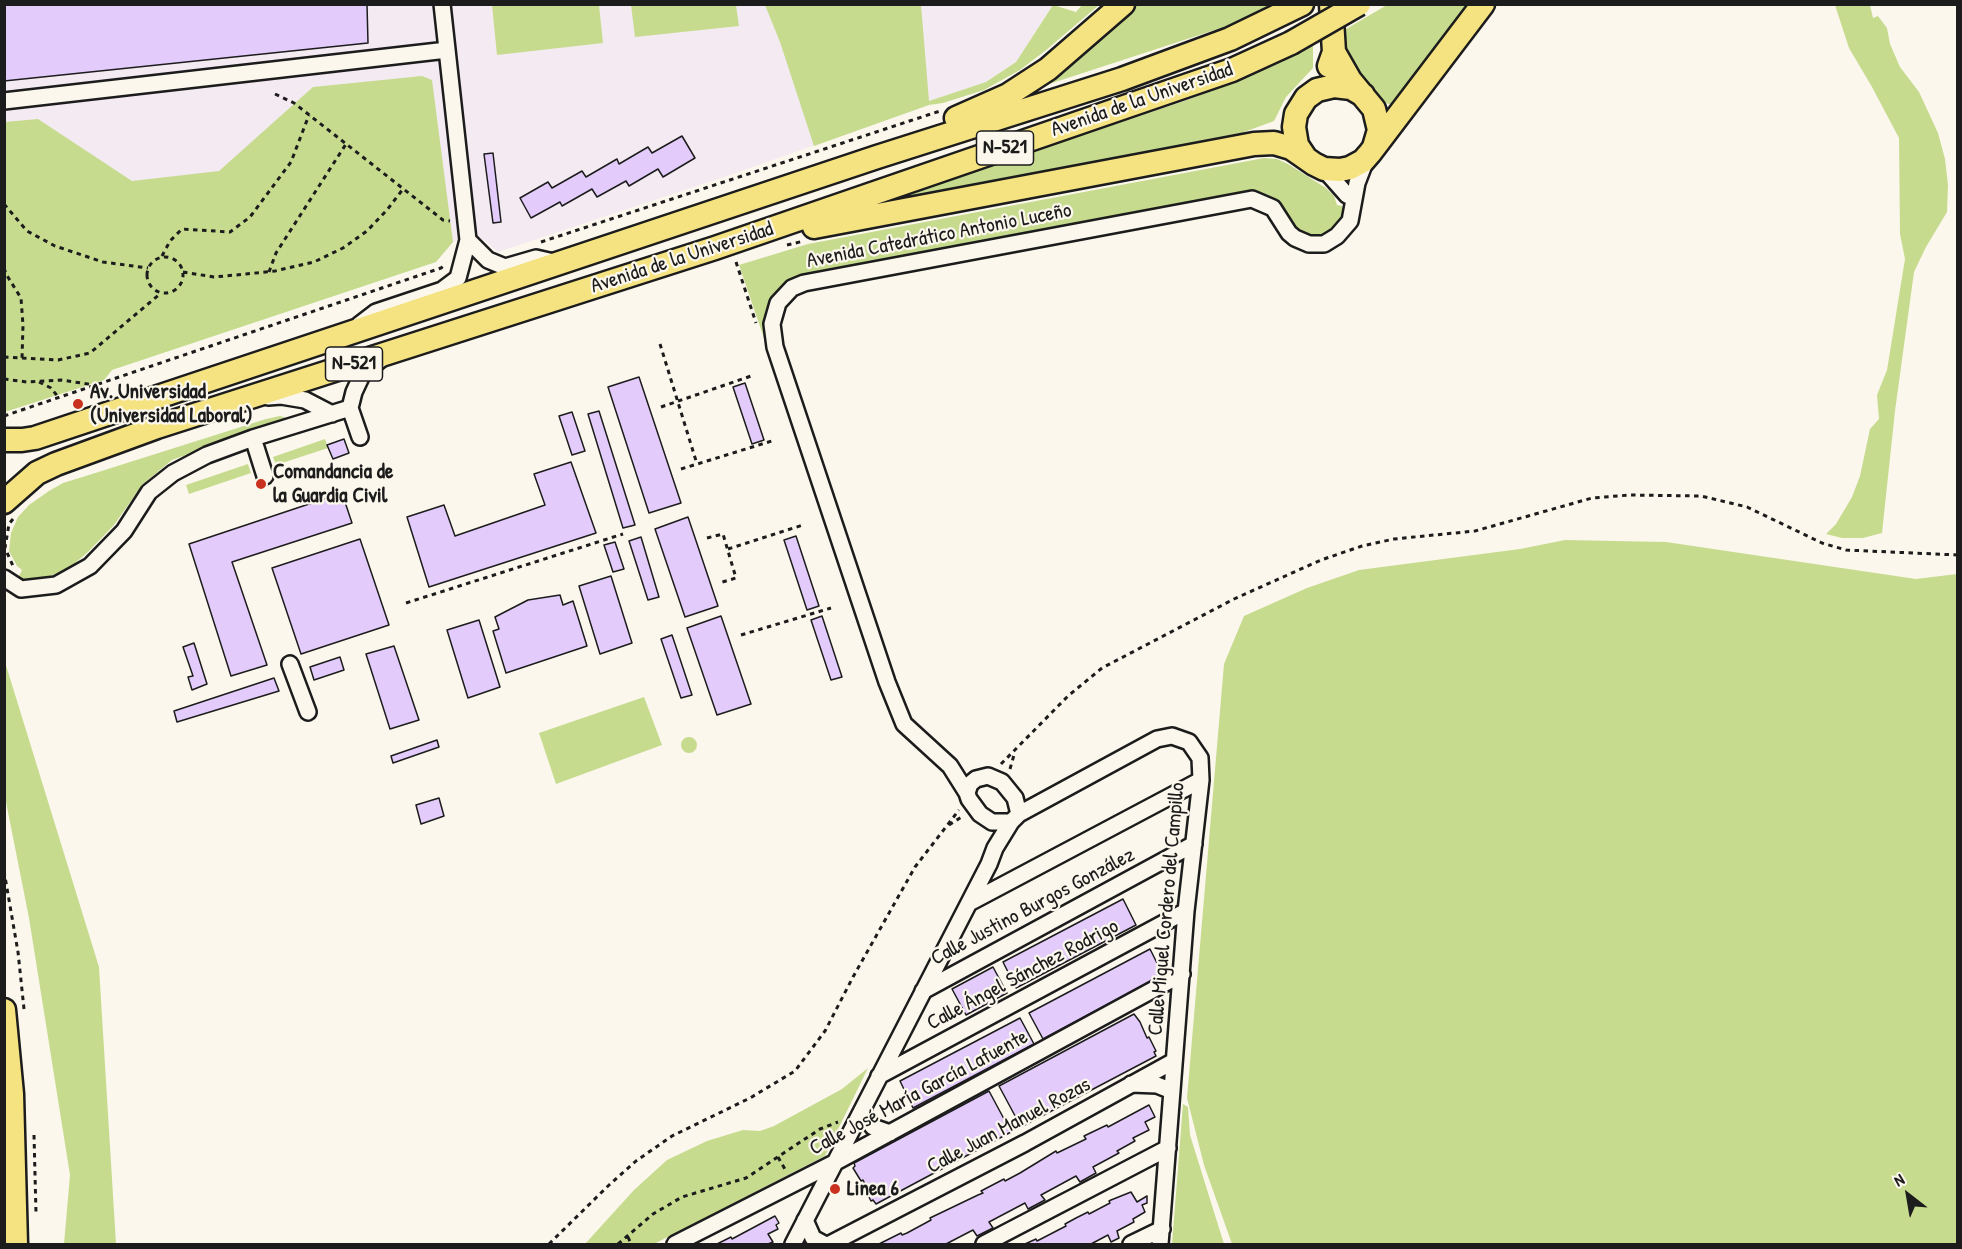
<!DOCTYPE html>
<html>
<head>
<meta charset="utf-8">
<style>
  body { margin:0 }
  #map { position:relative; width:1962px; height:1249px; overflow:hidden; background:#fbf7ec; font-family:"Patrick Hand",sans-serif }
  canvas { display:block }
  .frame { position:absolute; inset:0; border:6px solid #1c1c1c; pointer-events:none }
  .north { position:absolute; left:1878px; top:1165px; width:60px; height:60px; -webkit-text-stroke:4px #fbf7ec; paint-order:stroke; rotate:329deg; font-size:16px; font-weight:700; line-height:24px; text-align:center; color:#1c1c1c }
  .north::after { content:''; display:block; margin:auto; width:21px; height:27px; background:#1c1c1c; clip-path:polygon(50% 0,100% 100%,50% 72%,0 100%) }
</style>
</head>
<body>
<div id="map">
<canvas width="1962" height="1249"></canvas>
<div class="frame"></div>
<div class="north">N</div>
</div>
<script>
const ctx = document.querySelector('canvas').getContext('2d');
ctx.lineJoin = 'round';
function paint(path, color) { ctx.fillStyle = color; ctx.fill(path, 'evenodd'); }
const shape = rows => new Path2D(rows.map(r => 'M' + r).join(''));
function strokePath(path, color, width, dash) { ctx.strokeStyle = color; ctx.lineWidth = width; ctx.lineCap = dash ? 'butt' : 'round'; ctx.setLineDash(dash || []); ctx.stroke(path); }
function write(font, color, halo, rows, align = 'center') {
  ctx.font = font + ' "Patrick Hand",sans-serif'; ctx.lineWidth = 4.5; ctx.setLineDash([]); ctx.textBaseline = 'middle'; ctx.strokeStyle = halo; ctx.fillStyle = color; for (const [text, x, y, turn = 0] of rows) {
    ctx.save(); ctx.translate(x, y); ctx.rotate((+turn || 0) * Math.PI / 180); ctx.textAlign = isNaN(turn) ? turn : align; if (halo) ctx.strokeText(text, 0, 0); ctx.fillText(text, 0, 0); ctx.restore();
  }
}
const built = shape([
  [4,5,1053,5,1016,62,986,82,929,101,929,105,727,176,498,252,476,234,453,242,436,262,5,364]
]);
const green = shape([
  [492,5,599,5,603,43,497,55],
  [631,5,736,5,739,26,635,37],
  [765,5,921,5,929,101,986,82,1016,62,1053,5,1076,12,1082,5,1099,5,1045,51,1020,70,984,90,943,103,929,105,814,146,780,42],
  [1133,5,1271,5,1227,26,1037,88],
  [1387,5,1473,5,1394,106,1386,103,1353,66,1344,45,1341,32],
  [1835,5,1870,5,1873,18,1878,16,1887,28,1890,44,1900,67,1919,92,1938,133,1945,159,1948,185,1947,212,1926,247,1914,272,1895,411,1882,533,1863,538,1842,538,1826,534,1836,524,1852,497,1860,476,1870,429,1879,419,1877,395,1887,370,1905,259,1900,234,1899,138,1872,87,1849,48],
  [1313,46,1313,68,1286,97,1274,121,1244,132,1244,136,893,203,887,201,1190,99,1277,64],
  [422,76,432,80,453,242,436,262,112,370,104,380,5,412,5,122,38,119,132,181,219,171,313,87],
  [1264,158,1277,159,1288,164,1326,188,1334,196,1337,205,1342,206,1342,215,1336,228,1327,235,1318,237,1308,235,1297,229,1285,209,1277,201,1268,195,1252,190,823,270,799,275,783,285,773,295,767,308,763,323,765,341,739,265,808,244],
  [280,416,287,418,172,460,143,484,114,525,88,552,68,569,42,579,25,580,19,576,22,570,17,566,9,551,11,533,18,517,29,505,49,491,63,483,89,475,266,419],
  [325,439,328,448,276,465,273,457],
  [248,464,251,473,189,494,186,485],
  [1565,540,1666,542,1916,579,1957,574,1957,1244,1232,1244,1204,1165,1187,1098,1224,664,1244,616,1307,588,1359,570,1520,549],
  [5,662,99,967,116,1244,64,1244,70,1175,29,918,5,797],
  [644,697,662,745,556,784,539,733],
  '681 745a8 8 0 1 1 16 0a8 8 0 1 1-16 0Z',
  [868,1068,825,1156,654,1244,585,1244,634,1190,667,1160,707,1141,743,1130,760,1131,774,1126,842,1089],
  [1183,1104,1188,1107,1190,1135,1224,1244,1172,1244]
]);
const building = shape([
  [4,4,367,4,368,43,4,81,4,4],
  [682,136,695,158,663,177,658,169,629,186,626,181,597,197,592,189,562,206,560,202,531,218,520,198,548,182,552,188,582,171,586,177,617,159,619,164,648,147,652,153,682,136],
  [493,153,501,222,493,223,484,154,493,153],
  [639,377,681,503,649,513,608,387,639,377],
  [745,383,764,440,752,444,733,387,745,383],
  [599,411,635,525,623,528,588,414,599,411],
  [572,412,585,451,572,455,559,416,572,412],
  [344,439,349,453,333,459,327,445,344,439],
  [571,462,596,533,429,587,407,517,444,505,455,536,545,505,534,474,571,462],
  [342,493,352,523,232,562,267,665,231,676,189,544,342,493],
  [688,517,718,606,685,617,655,529,688,517],
  [796,536,819,606,807,610,784,540,796,536],
  [641,537,659,597,648,600,629,541,641,537],
  [360,539,389,625,301,654,272,568,360,539],
  [615,542,624,569,613,572,604,545,615,542],
  [611,576,632,643,600,654,579,586,611,576],
  [560,595,563,605,573,601,587,646,506,673,493,631,499,629,495,617,528,600,560,595],
  [721,616,751,704,717,715,687,628,721,616],
  [822,616,842,677,831,680,811,620,822,616],
  [479,620,500,687,468,698,447,630,479,620],
  [672,635,692,695,681,698,661,639,672,635],
  [194,643,207,684,192,690,188,677,193,676,183,647,194,643],
  [394,646,419,720,390,729,366,654,394,646],
  [340,657,344,670,314,680,310,667,340,657],
  [274,678,279,691,177,722,174,711,274,678],
  [437,740,439,747,393,763,391,756,437,740],
  [439,798,444,816,421,824,416,805,439,798],
  [1123,899,1136,925,1016,988,1003,962,1123,899],
  [1150,949,1163,975,1043,1039,1029,1013,1150,949],
  [993,967,1007,993,966,1015,952,989,993,967],
  [1134,1014,1140,1022,1147,1038,1149,1037,1156,1051,1154,1052,1156,1056,1021,1127,999,1086,1134,1014],
  [1020,1018,1034,1044,913,1108,900,1081,1020,1018],
  [989,1091,1011,1132,876,1204,873,1200,871,1201,864,1188,866,1186,863,1180,861,1181,853,1168,855,1166,854,1163,989,1091],
  [1149,1105,1155,1117,1145,1122,1149,1130,1133,1138,1135,1141,1117,1151,1119,1153,1093,1167,1096,1173,1080,1182,1076,1176,1041,1195,1045,1200,1028,1209,1025,1203,989,1222,993,1228,977,1236,973,1230,946,1244,879,1244,901,1233,902,1235,907,1233,931,1220,930,1218,978,1195,983,1193,981,1191,1004,1179,1005,1181,1020,1173,1056,1151,1057,1153,1086,1139,1084,1136,1107,1125,1108,1127,1149,1105],
  [1131,1192,1137,1202,1147,1196,1147,1203,1142,1205,1145,1212,1133,1219,1134,1222,1117,1231,1119,1238,1111,1242,1108,1235,1091,1244,1025,1244,1036,1239,1037,1241,1066,1226,1065,1224,1076,1218,1088,1212,1089,1214,1110,1203,1109,1201,1111,1200,1131,1192],
  [775,1216,779,1223,776,1225,778,1229,768,1234,773,1242,768,1244,717,1244,731,1237,732,1239,775,1216]
]);
const path = shape([
  [275,94,294,103,443,220,450,221],
  [4,204,27,231,55,246,103,262,148,268],
  [541,242,940,111],
  [787,245,804,241],
  [162,256,170,241,182,229,230,232,250,217,291,162,309,115],
  '147 275a18 18 0 1 1 36 0a18 18 0 1 1-36 0Z',
  [736,262,756,323],
  [4,268,6,274,21,298,23,325,22,359],
  [183,272,214,277,246,274,275,271,314,262,343,248,367,231,387,210,403,189],
  [269,272,276,253,346,144],
  [660,344,697,464],
  [4,357,58,360,90,353,161,293],
  [4,379,27,382,61,380,95,385],
  [39,382,51,388,59,398],
  [661,407,754,375],
  [4,416,441,268,445,265],
  [681,469,775,440],
  [13,519,9,524,5,548,13,566],
  [707,538,723,534,736,578,719,583],
  [728,549,803,525],
  [406,603,623,534],
  [741,635,831,608],
  [1001,764,1068,696,1102,668,1234,599,1321,560,1362,546,1394,539,1475,531,1592,498,1630,495,1701,496,1747,507,1822,543,1846,550,1958,555],
  [1010,769,1014,755],
  [949,825,963,816],
  [4,871,18,952,24,1009],
  [34,1135,36,1213],
  [778,1157,786,1171],
  [628,1237,631,1244],
  [549,1244,608,1186,636,1161,672,1136,750,1098,795,1071,825,1031,853,977,915,867,959,810],
  [618,1244,653,1214,682,1197,746,1178,820,1129,838,1122]
]);
const minor = shape([
  [4,101,447,50],
  [1324,169,1347,195,1353,198],
  [468,240,488,260,505,267,536,258,558,263],
  [359,325,376,312,442,290,458,278,468,240,442,4],
  [268,397,281,396,305,400,332,414],
  [350,408,354,392,362,375,381,359],
  [253,438,265,476],
  [4,578,21,589,56,585,90,566,124,531,149,492,173,473,207,455,253,438,350,408,360,437],
  [290,664,308,712],
  [967,793,950,766,904,724,887,682,775,347,772,324,778,303,792,288,804,283,1252,199,1273,208,1289,233,1295,238,1309,244,1324,244,1337,236,1350,221,1357,183,1367,157],
  [1011,822,992,822,980,814,969,799,967,793,970,784,976,779,988,776,1002,782,1015,798,1019,814],
  [969,903,1201,780],
  [923,991,1194,844],
  [879,1076,1186,911],
  [1131,1084,1157,1085,1172,1091],
  [862,1112,873,1127,890,1133],
  [805,1220,813,1238,824,1244],
  [675,1244,836,1162,1182,974],
  [793,1244,989,864,995,848,1011,822,1019,814,1157,739,1172,736,1189,742,1200,758,1201,780,1186,911,1160,1244],
  [830,1244,1025,1143,1174,1061],
  [984,1244,1168,1148],
  [1131,1244,1162,1229]
]);
const highway = shape([
  [1334,52,1350,80,1374,109,1379,130,1374,147],
  [1329,66,1334,52,1331,4],
  [956,118,1008,95,1048,69,1123,4],
  [1305,157,1297,145,1294,127,1296,114,1306,98,1317,90,1334,86,1351,88,1363,95],
  [814,227,1254,144,1274,143,1291,148,1314,164,1324,169,1340,170,1350,168,1363,161,1370,153,1483,4],
  [4,440,22,440,35,438,877,157,1122,79,1230,39,1302,4],
  [4,502,37,473,56,464,157,427,715,248,1232,70,1291,43],
  [4,1010,12,1094,16,1244]
]);
const highwayBridge = shape([
  [1291,43,1359,4]
]);
const markers = [
  [78,404,6,"#c8321e"],
  [261,484,6,"#c8321e"],
  [835,1189,6,"#c8321e"]
];
const shields = [
  [1005,148,57],
  [354,364,57]
];
const shieldNames = [
  ["N-521",1005,148],
  ["N-521",354,364]
];
const streetNames = [
  ["Avenida de la Universidad",1142,100,-19],
  ["Avenida Catedrático Antonio Luceño",939,236,-11],
  ["Avenida de la Universidad",682,258,-18],
  ["Calle Justino Burgos González",1033,907,-28],
  ["Calle Miguel Cordero del Campillo",1167,909,-85],
  ["Calle Ángel Sánchez Rodrigo",1023,975,-28],
  ["Calle José María García Lafuente",919,1093,-28],
  ["Calle Juan Manuel Rozas",1009,1126,-28]
];
const poiNames = [
  ["Av. Universidad",90,392],
  ["(Universidad Laboral)",90,416],
  ["Comandancia de",273,472],
  ["la Guardia Civil",273,496],
  ["Linea 6",847,1189]
];
paint(built, '#f4eaf1');
paint(green, '#c7db8f');
paint(building, '#e3ccfc');
strokePath(building, '#1c1c1c', 1.5);
strokePath(minor, '#1c1c1c', 20);
strokePath(highway, '#1c1c1c', 27);
strokePath(path, '#1c1c1c', 3, [4.5, 4.5]);
strokePath(minor, '#fbf7ec', 15);
strokePath(highway, '#f5e382', 22);
strokePath(highwayBridge, '#1c1c1c', 27, []);
strokePath(highwayBridge, '#f5e382', 22);
for (const [x, y, r, color] of markers) { const dot = new Path2D(); dot.arc(x, y, r, 0, 2 * Math.PI); ctx.fillStyle = color; ctx.fill(dot); strokePath(dot, '#fbf7ec', 2); }
for (const [x, y, w] of shields) { const box = new Path2D(); box.roundRect(x - w / 2, y - 17, w, 34, 4.5); ctx.fillStyle = '#fbf7ec'; ctx.fill(box); strokePath(box, '#1c1c1c', 1.5); }
write('bold 20px', '#1c1c1c', null, shieldNames);
write('21px', '#1c1c1c', '#fbf7ec', streetNames);
write('bold 21px', '#1c1c1c', '#fbf7ec', poiNames, 'left');
</script>
</body>
</html>
